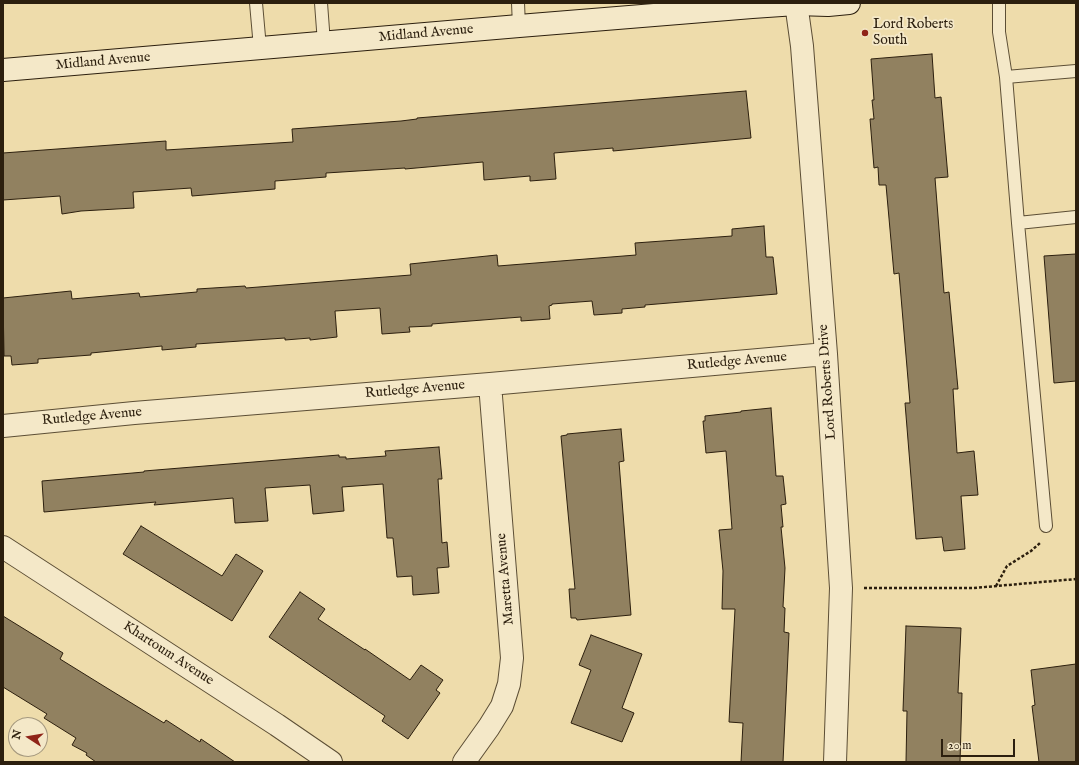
<!DOCTYPE html>
<html>
<head>
<meta charset="utf-8">
<style>
  body { margin:0 }
  #map { position:relative; width:1079px; height:765px; overflow:hidden; background:#eedcab; font-family:"IM FELL English",serif }
  canvas { display:block }
  .frame { position:absolute; inset:0; border:4px solid #2c1f0e; pointer-events:none }
  .north { position:absolute; left:8px; top:717px; width:40px; height:40px; box-sizing:border-box; background:#f4e8c8; border:1px solid #a4987e; border-radius:50%; rotate:282deg; font-size:11px; font-weight:700; line-height:16px; text-align:center; color:#2c1f0e }
  .north::after { content:''; display:block; margin:auto; width:14px; height:18px; background:#8f2418; clip-path:polygon(50% 0,100% 100%,50% 72%,0 100%) }
  .scale { position:absolute; left:941px; top:739px; width:74px; height:18px; box-sizing:border-box; border:2px solid #2c1f0e; border-top:0; padding-left:5px; font-size:12px; line-height:14px; white-space:nowrap; color:#2c1f0e; -webkit-text-stroke:3px #f4e8c8; paint-order:stroke }
</style>
</head>
<body>
<div id="map">
<canvas width="1079" height="765"></canvas>
<div class="frame"></div>
<div class="north">N</div>
<div class="scale">20 m</div>
</div>
<script>
const ctx = document.querySelector('canvas').getContext('2d');
ctx.lineJoin = 'round';
function paint(path, color) { ctx.fillStyle = color; ctx.fill(path, 'evenodd'); }
const shape = rows => new Path2D(rows.map(r => 'M' + r).join(''));
function strokePath(path, color, width, dash) { ctx.strokeStyle = color; ctx.lineWidth = width; ctx.lineCap = dash ? 'butt' : 'round'; ctx.setLineDash(dash || []); ctx.stroke(path); }
function write(font, color, halo, rows, align = 'center') {
  ctx.font = font + ' "IM FELL English",serif'; ctx.lineWidth = 3.5; ctx.setLineDash([]); ctx.textBaseline = 'middle'; ctx.strokeStyle = halo; ctx.fillStyle = color; for (const [text, x, y, turn = 0] of rows) {
    ctx.save(); ctx.translate(x, y); ctx.rotate((+turn || 0) * Math.PI / 180); ctx.textAlign = isNaN(turn) ? turn : align; if (halo) ctx.strokeText(text, 0, 0); ctx.fillText(text, 0, 0); ctx.restore();
  }
}
const building = shape([
  [932,54,935,98,941,97,948,177,935,178,944,293,949,292,958,389,953,389,957,453,974,451,978,495,961,496,965,549,944,551,942,537,916,539,905,403,910,403,899,273,894,274,886,185,879,185,878,167,874,168,870,119,874,119,872,100,874,100,871,59,932,54],
  [746,91,751,138,613,151,613,148,554,153,556,179,530,181,530,176,484,180,483,162,405,169,405,168,326,173,326,177,275,181,275,189,192,196,191,188,133,192,134,208,81,211,62,214,60,196,3,200,3,153,166,141,166,150,293,142,292,129,401,121,417,119,417,118,746,91],
  [764,226,766,257,773,257,777,294,645,305,645,307,622,309,622,313,594,315,592,301,552,304,552,305,549,306,550,319,521,321,521,317,432,324,432,326,409,327,410,332,382,334,380,308,335,311,337,337,310,340,310,338,285,340,285,338,196,344,196,347,162,350,162,346,91,353,91,355,38,359,38,363,12,365,11,356,4,356,3,298,71,291,72,299,139,293,140,297,197,292,197,289,245,286,246,288,411,275,410,264,497,255,498,266,636,255,635,243,732,236,732,229,764,226],
  [1076,254,1076,381,1054,383,1044,256,1076,254],
  [771,408,776,476,783,476,786,504,781,505,783,527,781,527,785,568,783,607,785,608,784,632,789,633,783,762,741,762,743,723,729,722,735,609,722,609,723,571,719,530,732,529,726,451,706,453,703,421,705,421,705,416,741,412,741,411,771,408],
  [621,429,624,461,619,462,631,615,577,620,576,618,571,618,569,589,575,589,561,436,567,435,567,434,621,429],
  [439,447,442,479,438,479,442,543,447,542,449,567,437,568,439,593,413,595,412,576,397,577,393,538,387,538,383,484,342,487,344,511,313,514,310,485,265,488,268,521,235,523,233,498,154,505,156,502,44,512,42,481,144,472,144,471,339,455,339,457,346,457,346,459,386,456,385,451,439,447],
  [141,526,222,576,236,554,263,571,232,621,123,554,141,526],
  [300,592,325,609,318,619,365,650,365,649,410,680,421,665,443,680,436,690,440,693,408,739,382,721,385,716,269,637,300,592],
  [3,616,63,653,60,659,102,685,164,723,166,720,200,742,201,739,235,762,96,762,86,755,87,753,72,745,76,738,44,718,47,714,3,687,3,616],
  [906,626,961,628,958,693,962,693,960,762,906,762,907,711,903,711,906,626],
  [591,635,642,654,622,708,634,713,622,742,571,723,591,670,579,665,591,635],
  [1076,664,1076,762,1039,762,1032,706,1035,705,1031,670,1076,664]
]);
const path = shape([
  [996,586,1007,566,1031,551,1040,543],
  [864,588,974,588,1076,579]
]);
const service = shape([
  [256,3,260,48],
  [321,3,324,43],
  [518,3,519,26],
  [999,3,999,32,1006,77,1018,223,1076,217],
  [1006,77,1076,71],
  [1018,223,1046,526]
]);
const minor = shape([
  [796,3,802,46,826,354,841,588,835,762],
  [3,426,134,413,490,384,826,354],
  [3,547,277,725,331,762],
  [464,762,489,727,502,706,509,684,512,658,490,384]
]);
const secondary = shape([
  [3,70,519,26,752,7,796,4,828,5,849,3]
]);
const markers = [
  [865,33,4,"#8f2418"]
];
const poiNames = [
  ["Lord Roberts",873,25],
  ["South",873,41]
];
const streetNames = [
  ["Midland Avenue",426,34,-5],
  ["Midland Avenue",103,62,-5],
  ["Rutledge Avenue",737,362,-5],
  ["Lord Roberts Drive",828,382,-94],
  ["Rutledge Avenue",415,390,-5],
  ["Rutledge Avenue",92,417,-5],
  ["Maretta Avenue",506,579,-95],
  ["Khartoum Avenue",168,654,33]
];
paint(building, '#918160');
strokePath(building, '#2c1f0e', 1);
strokePath(service, '#5c4e35', 14);
strokePath(minor, '#5c4e35', 24);
strokePath(secondary, '#2c1f0e', 24);
strokePath(path, '#2c1f0e', 2.5, [3, 2]);
strokePath(service, '#f4e8c8', 12);
strokePath(minor, '#f4e8c8', 22);
strokePath(secondary, '#f4e8c8', 22);
for (const [x, y, r, color] of markers) { const dot = new Path2D(); dot.arc(x, y, r, 0, 2 * Math.PI); ctx.fillStyle = color; ctx.fill(dot); strokePath(dot, '#f4e8c8', 1.5); }
write('14px', '#2c1f0e', '#f4e8c8', poiNames, 'left');
write('14px', '#2c1f0e', '#f4e8c8', streetNames);
</script>
</body>
</html>
